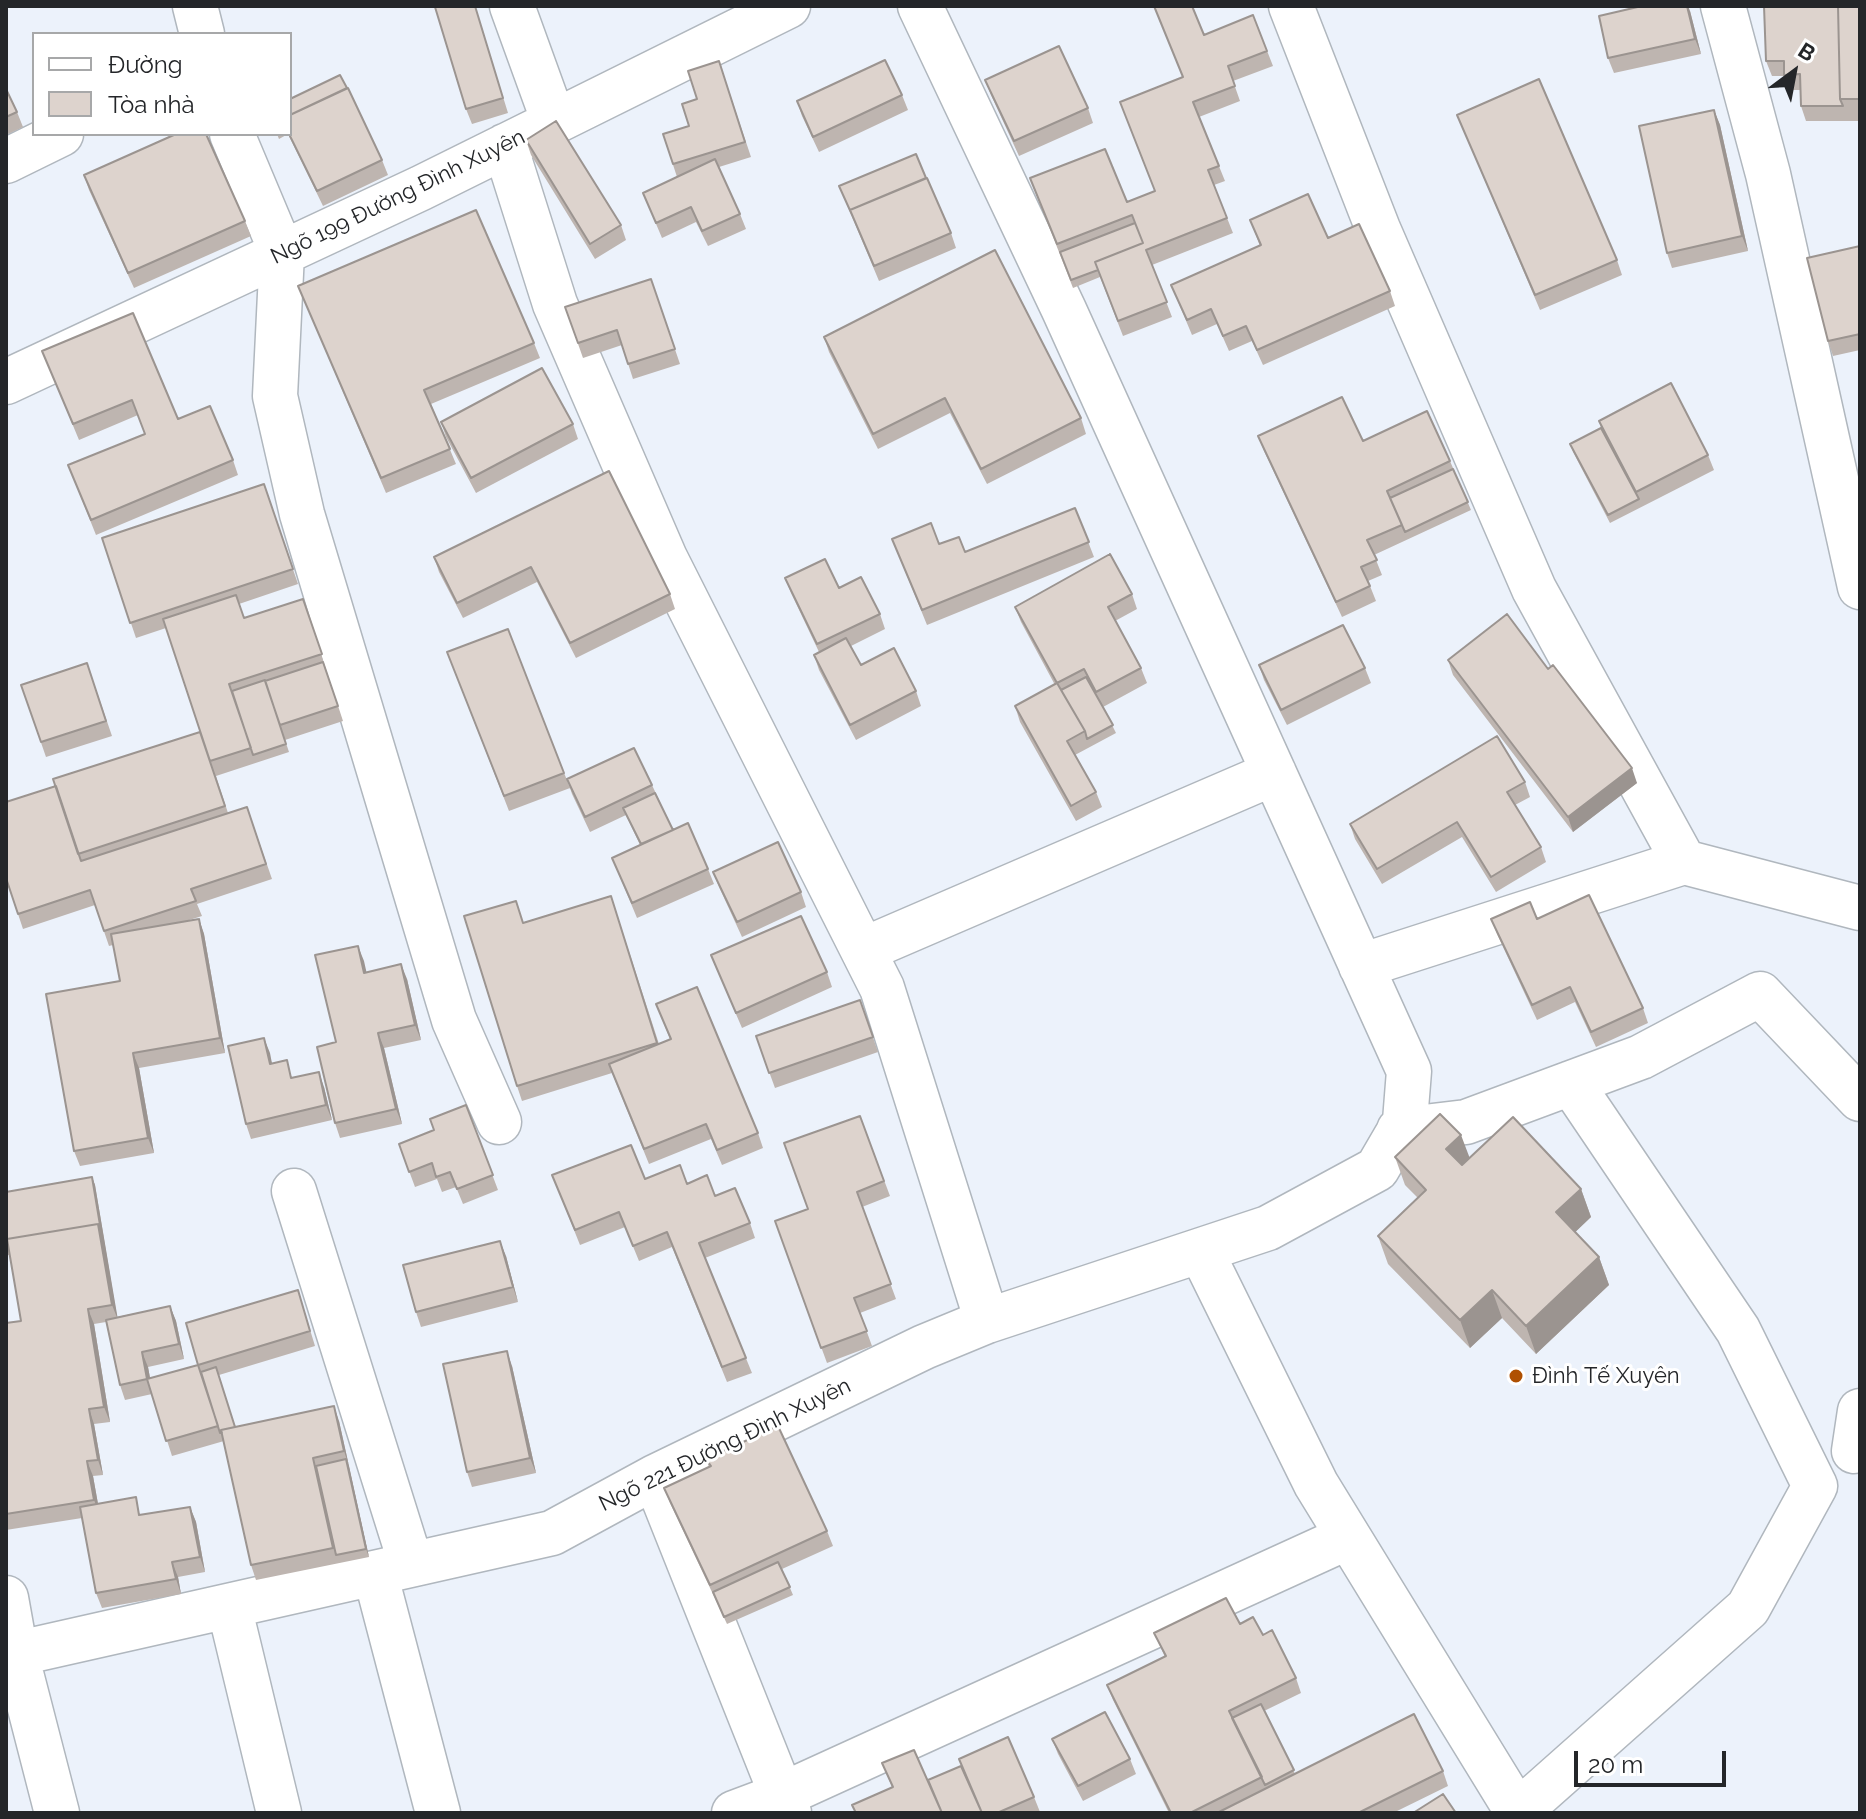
<!DOCTYPE html>
<html>
<head>
<meta charset="utf-8">
<style>
  body { margin:0 }
  #map { position:relative; width:1866px; height:1819px; overflow:hidden; background:#ecf2fb; font-family:Raleway,sans-serif }
  canvas { display:block }
  .frame { position:absolute; inset:0; border:8px solid #242629; pointer-events:none }
  .legend { position:absolute; left:32px; top:32px; width:260px; height:104px; box-sizing:border-box; background:#fff; border:2px solid #a7a8a9; margin:0; padding:10px 14px; list-style:none; font-size:24px; color:#242629 }
  .legend li { display:flex; align-items:center; gap:16px; height:40px }
  .legend b { width:40px; border:2px solid #a7a8a9 }
  .north { position:absolute; left:1754px; top:32px; width:80px; height:80px; -webkit-text-stroke:6px #fff; paint-order:stroke; rotate:32deg; font-size:22px; font-weight:700; line-height:32px; text-align:center; color:#242629 }
  .north::after { content:''; display:block; margin:auto; width:28px; height:36px; background:#242629; clip-path:polygon(50% 0,100% 100%,50% 72%,0 100%) }
  .scale { position:absolute; left:1574px; top:1751px; width:152px; height:36px; box-sizing:border-box; border:4px solid #242629; border-top:0; padding-left:10px; font-size:24px; line-height:28px; white-space:nowrap; color:#242629; -webkit-text-stroke:6px #fff; paint-order:stroke }
</style>
</head>
<body>
<div id="map">
<canvas width="1866" height="1819"></canvas>
<div class="frame"></div>
<ul class="legend">
<li><b style="height:10px;background:#fff"></b>Đường</li>
<li><b style="height:22px;background:#ddd3cd"></b>Tòa nhà</li>
</ul>
<div class="north">B</div>
<div class="scale">20 m</div>
</div>
<script>
const ctx = document.querySelector('canvas').getContext('2d');
ctx.lineJoin = 'round';
const shape = rows => new Path2D(rows.map(r => 'M' + r).join(''));
function strokePath(path, color, width, dash) { ctx.strokeStyle = color; ctx.lineWidth = width; ctx.lineCap = dash ? 'butt' : 'round'; ctx.setLineDash(dash || []); ctx.stroke(path); }
function paint(path, color) { ctx.fillStyle = color; ctx.fill(path, 'evenodd'); }
function write(font, color, halo, rows, align = 'center') {
  ctx.font = font + ' Raleway,sans-serif'; ctx.lineWidth = 6; ctx.setLineDash([]); ctx.textBaseline = 'middle'; ctx.strokeStyle = halo; ctx.fillStyle = color; for (const [text, x, y, turn = 0] of rows) {
    ctx.save(); ctx.translate(x, y); ctx.rotate((+turn || 0) * Math.PI / 180); ctx.textAlign = isNaN(turn) ? turn : align; if (halo) ctx.strokeText(text, 0, 0); ctx.fillText(text, 0, 0); ctx.restore();
  }
}
const minor = shape([
  [195,6,202,34],
  [512,6,554,122],
  [1291,6,1378,229,1534,589,1684,862],
  [1723,6,1768,174,1860,587],
  [232,134,282,253,275,396,302,514,454,1020,499,1122],
  [505,146,555,304,665,558,882,988,987,1321],
  [6,161,61,134],
  [6,382,421,188,788,6],
  [863,950,1274,773],
  [1361,966,1684,862,1860,908],
  [1399,1130,1466,1122,1641,1057,1760,994,1860,1099],
  [294,1191,411,1564],
  [1201,1251,1316,1484,1518,1813],
  [1854,1451,1860,1411],
  [655,1477,789,1813],
  [375,1573,438,1813],
  [6,1598,16,1654,57,1813],
  [229,1606,279,1813],
  [6,1656,552,1533,655,1477,924,1347,987,1321,1268,1228,1377,1169,1405,1121,1409,1071,1064,310,920,6],
  [734,1813,782,1795,1348,1537],
  [1517,1813,1748,1608,1815,1486,1738,1330,1571,1083]
]);
const wall = shape([
  [475,6,508,113,472,124,466,109],
  [1860,6,1860,121,1806,121,1801,106,1801,90,1790,90,1785,76,1772,76,1766,61],
  [1690,11,1701,54,1614,73,1608,58],
  [1253,15,1273,66,1233,81,1240,101,1199,117,1225,181,1214,185,1233,233,1152,265,1172,317,1123,336,1100,277,1073,288,1030,178,1127,202,1155,191,1204,35],
  [724,76,751,157,719,167,740,214,746,229,708,246,696,222,662,238,643,193,677,177,663,134,689,126,697,99],
  [985,80,1088,108,1093,123,1019,156,991,95],
  [6,89,17,112,23,127,6,135],
  [902,95,908,110,819,152,802,116,797,101],
  [1714,110,1720,125,1748,251,1672,268,1667,253],
  [1457,115,1617,260,1622,275,1540,310],
  [277,134,290,134,382,160,388,175,323,206,288,134,279,139],
  [526,140,621,225,626,240,595,259,531,155],
  [84,175,245,221,251,236,134,288,89,190],
  [839,186,951,233,956,248,879,281],
  [1250,220,1328,238,1390,291,1395,306,1263,365,1252,341,1229,351,1217,324,1192,335,1171,285,1260,246],
  [1860,246,1860,350,1833,356,1828,341],
  [651,279,680,364,633,379,622,345,583,358,565,307],
  [298,286,534,343,540,358,431,404,456,464,386,493],
  [824,337,1081,418,1086,434,987,484,950,413,878,449,829,352],
  [42,351,178,419,233,460,238,475,96,535,68,465,145,434,138,415,79,440],
  [1599,421,1708,455,1714,470,1610,523,1573,452,1570,444,1601,428],
  [441,422,573,424,578,439,476,493,446,437],
  [1258,436,1363,441,1450,461,1471,510,1374,555,1382,575,1368,581,1376,601,1342,617,1264,451],
  [609,471,670,594,675,609,576,658,537,582,463,618,439,572,434,557],
  [264,484,298,584,239,604,244,618,303,599,343,721,285,740,289,752,216,776,228,813,247,807,272,879,197,904,202,916,183,922,199,919,204,934,225,1053,139,1068,154,1153,80,1166,74,1151,120,981,113,945,109,946,95,905,23,929,6,878,56,786,200,732,166,628,136,638,102,538],
  [1075,508,1094,557,927,625,892,539,939,544,965,552],
  [785,578,839,588,880,614,885,629,851,646,861,665,916,691,921,706,856,740,819,670,814,655,819,652,791,593],
  [1132,594,1137,609,1115,621,1141,668,1147,683,1103,707,1116,733,1075,755,1096,792,1102,807,1076,821,1020,722,1015,706,1055,685,1021,622,1015,607],
  [508,629,570,788,509,811,447,652],
  [1448,660,1548,669,1637,783,1573,832,1453,675],
  [87,663,112,736,46,757,21,685],
  [1259,665,1365,668,1371,683,1287,725,1264,680],
  [567,779,652,785,673,830,708,869,714,884,637,918,612,858,640,845,626,815,590,832,572,794],
  [1525,782,1530,797,1515,805,1541,847,1546,862,1496,892,1462,837,1382,884,1355,839,1350,824],
  [713,872,801,892,806,907,742,937,719,887],
  [611,896,659,1044,670,1039,656,1004,758,1133,763,1148,722,1165,711,1139,649,1164,612,1073,522,1101,517,1086,523,923],
  [1491,919,1537,919,1643,1008,1648,1023,1596,1047,1575,1002,1537,1020,1497,934],
  [358,946,366,972,407,979,421,1040,384,1048,402,1124,340,1138,335,1123,336,1042],
  [711,956,827,972,832,987,742,1028],
  [860,1000,878,1052,775,1088,756,1036],
  [264,1038,272,1064,293,1078,324,1087,332,1120,251,1139,246,1124],
  [466,1105,498,1190,463,1204,456,1187,442,1192,437,1179,415,1187,399,1144,434,1130],
  [860,1116,890,1196,862,1207,896,1299,860,1313,872,1346,827,1363,775,1221,808,1209],
  [1395,1157,1470,1158,1581,1189,1591,1217,1575,1232,1599,1257,1609,1285,1536,1354,1502,1318,1470,1348,1388,1264,1378,1236,1418,1198,1405,1185],
  [552,1175,645,1179,687,1184,715,1196,750,1223,755,1238,705,1258,752,1373,727,1382,672,1247,639,1261,625,1227,580,1245],
  [92,1177,95,1185,117,1317,170,1306,176,1321,184,1359,148,1367,150,1378,198,1365,298,1290,315,1346,219,1375,235,1427,339,1421,369,1557,256,1580,251,1565,224,1441,172,1456,152,1394,125,1400,120,1385,106,1322,94,1324,110,1422,94,1424,103,1475,93,1476,98,1504,142,1515,190,1507,196,1522,205,1572,178,1577,181,1594,102,1608,96,1593,82,1518,6,1530,6,1323,21,1321,10,1255,6,1255,6,1192],
  [506,1256,518,1302,421,1327,416,1312],
  [512,1366,536,1473,472,1487,467,1472],
  [706,1459,827,1531,833,1546,782,1569,793,1595,727,1624,670,1503,664,1488,709,1467],
  [1240,1624,1263,1635,1296,1678,1301,1693,1264,1711,1295,1774,1443,1771,1448,1786,1393,1813,1169,1813,1113,1700,1107,1685,1165,1657,1154,1633],
  [1052,1739,1130,1759,1136,1774,1083,1801,1058,1754],
  [882,1763,928,1780,1034,1797,1040,1812,1037,1813,855,1813,892,1787]
]);
const shadedWall = shape([
  [1687,6,1688,6,1690,11,1701,54,1695,39],
  [1714,110,1720,125,1748,251,1742,236],
  [1632,768,1637,783,1573,832,1568,817],
  [199,919,204,934,225,1053,220,1038],
  [358,946,364,961,370,988,364,973],
  [401,964,407,979,421,1040,415,1025],
  [378,1033,384,1048,402,1124,396,1109],
  [264,1038,270,1053,275,1079,270,1064],
  [133,1053,139,1068,154,1153,148,1138],
  [319,1072,324,1087,332,1120,326,1105],
  [1461,1135,1472,1164,1457,1177,1446,1149],
  [92,1177,95,1185,118,1320,112,1305,98,1224],
  [1581,1189,1591,1217,1566,1241,1556,1212],
  [500,1241,506,1256,518,1302,513,1287],
  [1599,1257,1609,1285,1536,1354,1526,1326],
  [1492,1290,1502,1318,1470,1348,1460,1320],
  [170,1306,176,1321,184,1359,179,1344],
  [88,1309,94,1324,110,1422,104,1407],
  [507,1351,512,1366,536,1473,530,1458],
  [142,1352,148,1367,153,1394,147,1379],
  [334,1406,339,1421,349,1466,344,1451],
  [89,1409,94,1424,103,1475,98,1460],
  [346,1459,349,1466,369,1557,366,1549],
  [87,1461,93,1476,100,1515,94,1500],
  [190,1507,196,1522,205,1572,200,1557],
  [172,1562,178,1577,181,1594,176,1579]
]);
const building = shape([
  [439,6,475,6,503,98,466,109,435,7,439,6],
  [1154,6,1192,6,1204,35,1253,15,1267,51,1228,66,1235,86,1193,102,1219,166,1208,170,1227,218,1146,250,1167,302,1118,321,1095,262,1143,243,1132,215,1057,244,1030,178,1105,149,1127,202,1155,191,1120,102,1183,77,1154,6],
  [1642,6,1687,6,1695,39,1608,58,1599,16,1642,6],
  [1764,6,1838,6,1840,99,1843,106,1801,106,1800,74,1784,75,1784,61,1766,61,1764,6],
  [1838,6,1860,6,1860,99,1840,99,1838,6],
  [1059,46,1088,108,1014,141,985,80,1059,46],
  [885,60,902,95,813,137,797,101,885,60],
  [719,61,745,142,673,164,663,134,689,126,682,104,697,99,688,71,719,61],
  [340,75,347,88,290,115,290,99,340,75],
  [1539,79,1617,260,1535,295,1457,115,1539,79],
  [348,88,382,160,317,191,289,134,290,115,348,88],
  [6,89,17,112,6,117,6,89],
  [1714,110,1742,236,1667,253,1639,126,1714,110],
  [556,121,621,225,590,244,526,140,556,121],
  [176,134,206,134,245,221,128,273,84,175,176,134],
  [916,154,926,178,850,210,853,217,839,186,916,154],
  [715,159,740,214,702,231,691,207,656,223,643,193,715,159],
  [927,178,951,233,874,266,850,210,927,178],
  [1308,194,1328,238,1359,224,1390,291,1257,350,1246,326,1223,336,1211,309,1187,320,1171,285,1261,245,1250,220,1308,194],
  [476,210,534,343,424,390,450,449,381,478,298,286,476,210],
  [1135,223,1143,243,1095,262,1098,270,1071,280,1060,252,1135,223],
  [1860,246,1860,334,1828,341,1807,258,1860,246],
  [995,250,1081,418,981,469,945,398,873,434,824,337,995,250],
  [651,279,675,349,628,364,617,330,578,343,565,307,651,279],
  [133,313,178,419,210,406,233,460,91,520,68,465,145,434,132,400,73,424,42,351,133,313],
  [542,368,573,424,471,478,441,422,542,368],
  [1671,383,1708,455,1636,492,1599,421,1671,383],
  [1342,397,1363,441,1427,411,1450,461,1387,491,1402,525,1367,540,1377,560,1361,567,1370,586,1336,602,1258,436,1342,397],
  [1601,428,1639,499,1608,515,1570,444,1601,428],
  [1453,469,1468,502,1405,532,1390,498,1453,469],
  [609,471,670,594,570,643,531,567,457,603,434,557,609,471],
  [264,484,293,569,130,623,102,538,264,484],
  [1075,508,1089,542,922,610,892,539,931,523,939,544,959,537,965,552,1075,508],
  [1110,554,1132,594,1108,607,1141,668,1096,692,1084,669,1057,683,1015,607,1110,554],
  [825,559,839,588,861,577,880,614,817,644,785,578,825,559],
  [236,595,244,618,303,599,322,654,229,684,251,748,210,761,163,619,236,595],
  [1507,614,1548,669,1553,665,1632,768,1568,817,1448,660,1507,614],
  [1343,625,1365,668,1281,710,1259,665,1343,625],
  [508,629,564,773,504,796,447,652,508,629],
  [846,638,861,665,894,648,916,691,850,725,814,655,846,638],
  [323,662,338,706,280,725,265,681,323,662],
  [87,663,106,721,41,742,21,685,87,663],
  [1086,677,1113,725,1087,739,1085,731,1061,690,1086,677],
  [265,680,286,744,253,755,232,691,265,680],
  [1057,683,1085,731,1067,741,1096,792,1071,806,1015,706,1057,683],
  [200,732,225,806,78,854,53,779,200,732],
  [1497,736,1525,782,1507,792,1541,847,1491,877,1457,822,1377,869,1350,824,1497,736],
  [634,748,652,785,585,817,567,779,634,748],
  [56,786,81,861,247,807,266,864,191,889,196,901,104,931,90,890,18,914,6,878,6,802,56,786],
  [655,793,673,830,641,844,623,808,655,793],
  [688,823,708,869,632,903,612,858,688,823],
  [778,842,801,892,737,922,713,872,778,842],
  [1589,895,1643,1008,1591,1032,1570,987,1532,1005,1491,919,1530,902,1537,919,1589,895],
  [611,896,657,1043,517,1086,464,916,516,901,523,923,611,896],
  [801,916,827,972,736,1013,711,955,801,916],
  [199,919,220,1038,133,1053,148,1138,74,1151,46,994,120,981,111,934,199,919],
  [358,946,364,973,401,964,415,1025,378,1033,396,1109,335,1123,317,1047,336,1042,315,955,358,946],
  [697,987,758,1133,717,1150,706,1124,644,1149,609,1064,671,1039,656,1004,697,987],
  [860,1000,873,1037,769,1073,756,1036,860,1000],
  [264,1038,270,1064,287,1060,291,1078,319,1072,326,1105,246,1124,228,1046,264,1038],
  [466,1105,493,1175,457,1189,450,1172,436,1177,432,1163,409,1172,399,1144,434,1130,430,1119,466,1105],
  [1440,1114,1461,1135,1446,1149,1462,1165,1513,1117,1581,1189,1556,1212,1599,1257,1526,1326,1492,1290,1460,1320,1378,1236,1426,1190,1395,1157,1440,1114],
  [860,1116,884,1181,857,1192,891,1284,854,1298,867,1331,821,1348,775,1221,808,1209,784,1143,860,1116],
  [631,1145,645,1179,680,1165,687,1184,707,1175,715,1196,735,1188,750,1223,699,1243,746,1358,722,1367,667,1232,633,1246,619,1212,575,1230,552,1175,631,1145],
  [92,1177,101,1231,98,1224,7,1239,8,1247,6,1247,6,1192,92,1177],
  [98,1224,112,1305,88,1309,104,1407,89,1409,98,1460,87,1461,94,1500,6,1514,6,1323,21,1321,7,1239,98,1224],
  [500,1241,513,1287,416,1312,403,1265,500,1241],
  [298,1290,310,1331,198,1365,186,1323,298,1290],
  [170,1306,179,1344,142,1352,147,1379,120,1385,106,1320,170,1306],
  [507,1351,530,1458,467,1472,443,1364,507,1351],
  [198,1365,218,1426,166,1441,147,1379,198,1365],
  [216,1367,235,1427,221,1430,222,1433,220,1433,201,1372,216,1367],
  [334,1406,344,1451,313,1458,333,1548,251,1565,221,1430,334,1406],
  [778,1426,827,1531,710,1585,664,1488,711,1466,706,1459,778,1426],
  [346,1459,366,1549,336,1555,316,1466,346,1459],
  [136,1497,139,1515,190,1507,200,1557,172,1562,176,1579,96,1593,80,1507,136,1497],
  [778,1562,790,1587,724,1617,713,1592,778,1562],
  [1226,1598,1240,1624,1253,1617,1263,1635,1272,1630,1296,1678,1229,1711,1262,1777,1190,1813,1171,1813,1107,1685,1166,1656,1154,1633,1226,1598],
  [1261,1704,1294,1770,1265,1785,1232,1718,1261,1704],
  [1105,1712,1130,1759,1078,1786,1052,1739,1105,1712],
  [1414,1714,1443,1771,1358,1813,1217,1813,1414,1714],
  [1008,1737,1034,1797,997,1813,982,1813,959,1759,1008,1737],
  [914,1750,942,1813,856,1813,852,1805,893,1787,882,1763,914,1750],
  [961,1766,982,1813,942,1813,928,1780,961,1766],
  [1443,1794,1456,1813,1413,1813,1443,1794]
]);
const markers = [
  [1516,1376,8,"#af5002"]
];
const streetNames = [
  ["Ngõ 199 Đường Đình Xuyên",398,197,-26],
  ["Ngõ 221 Đường Đình Xuyên",725,1445,-26]
];
const poiNames = [
  ["Đình Tế Xuyên",1532,1376]
];
strokePath(minor, '#b0b7be', 47);
strokePath(minor, '#fff', 44);
paint(wall, '#beb5b0');
paint(shadedWall, '#9b9490');
paint(building, '#ddd3cd');
strokePath(building, '#9b9490', 2);
for (const [x, y, r, color] of markers) { const dot = new Path2D(); dot.arc(x, y, r, 0, 2 * Math.PI); ctx.fillStyle = color; ctx.fill(dot); strokePath(dot, '#fff', 3); }
write('22px', '#242629', '#fff', streetNames);
write('22px', '#242629', '#fff', poiNames, 'left');
</script>
</body>
</html>
